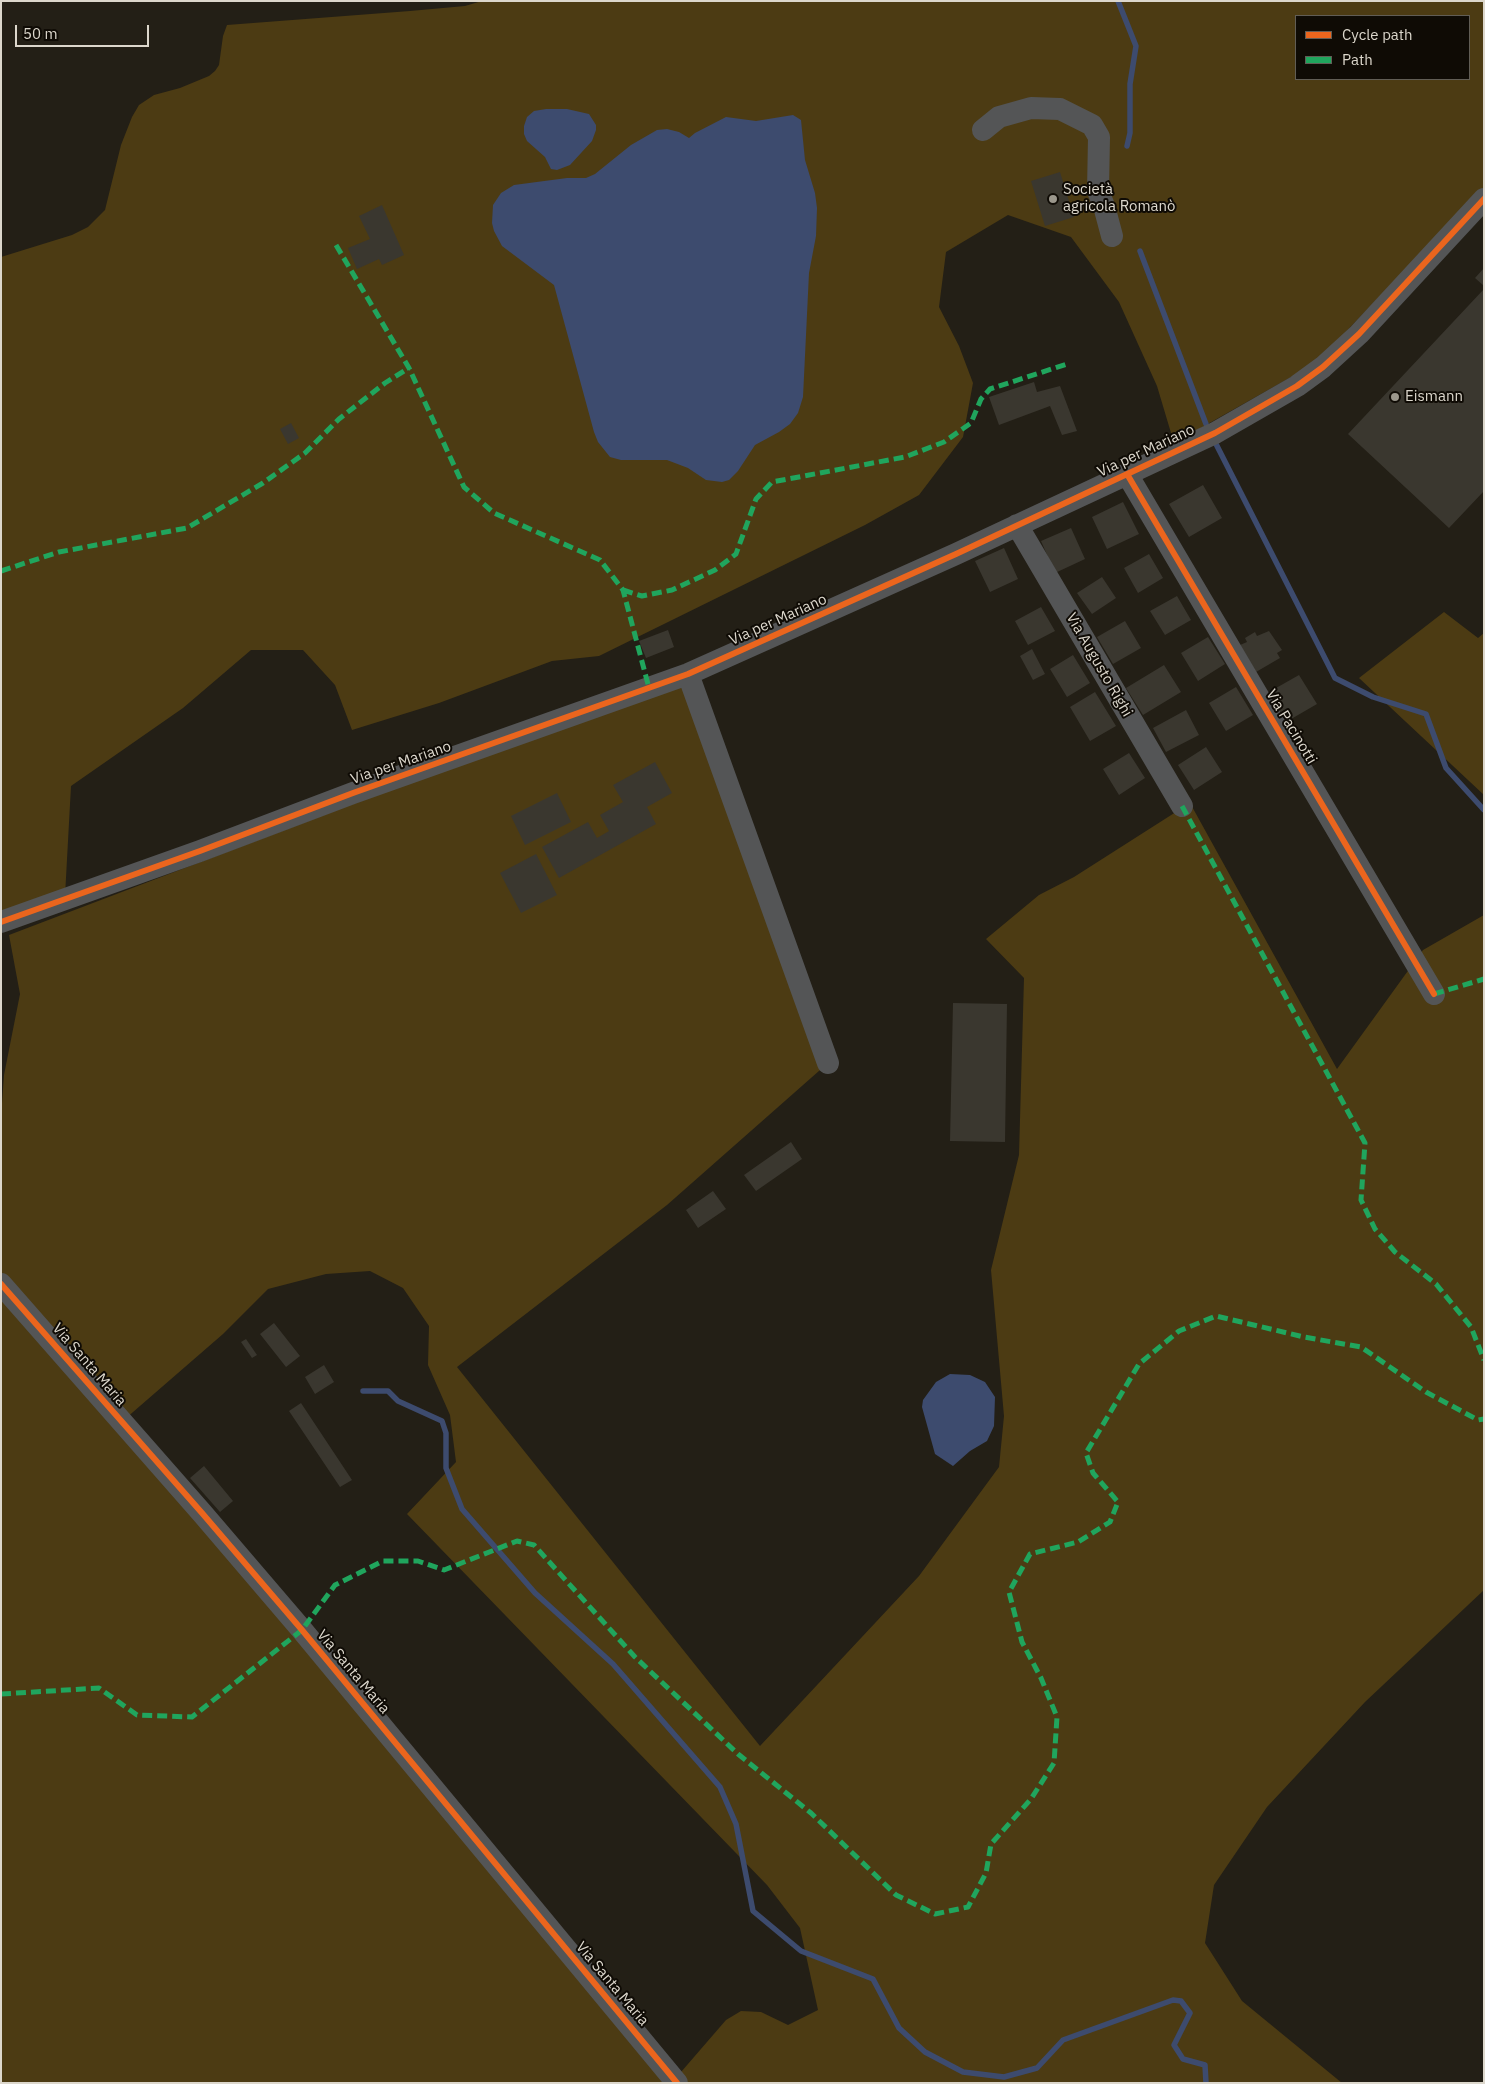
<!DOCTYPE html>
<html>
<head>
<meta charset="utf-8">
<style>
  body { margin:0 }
  #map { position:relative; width:1485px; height:2084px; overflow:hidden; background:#231f16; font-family:"IBM Plex Sans",sans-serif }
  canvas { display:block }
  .frame { position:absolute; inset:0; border:2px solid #dcd7cc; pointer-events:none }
  .legend { position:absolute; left:1295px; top:15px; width:175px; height:65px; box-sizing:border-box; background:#0f0b05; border:1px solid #615d55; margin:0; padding:6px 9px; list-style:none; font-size:15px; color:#dcd7cc }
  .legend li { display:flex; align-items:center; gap:10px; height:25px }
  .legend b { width:25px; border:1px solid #615d55 }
  .scale { position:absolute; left:15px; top:25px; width:134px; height:22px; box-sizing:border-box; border:2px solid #dcd7cc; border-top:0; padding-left:6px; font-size:15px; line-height:18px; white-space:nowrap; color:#dcd7cc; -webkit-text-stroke:4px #0f0b05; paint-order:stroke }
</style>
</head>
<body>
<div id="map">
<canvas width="1485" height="2084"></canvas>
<div class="frame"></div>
<ul class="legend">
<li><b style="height:6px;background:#eb651d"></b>Cycle path</li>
<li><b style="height:6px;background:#20a55d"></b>Path</li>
</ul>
<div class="scale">50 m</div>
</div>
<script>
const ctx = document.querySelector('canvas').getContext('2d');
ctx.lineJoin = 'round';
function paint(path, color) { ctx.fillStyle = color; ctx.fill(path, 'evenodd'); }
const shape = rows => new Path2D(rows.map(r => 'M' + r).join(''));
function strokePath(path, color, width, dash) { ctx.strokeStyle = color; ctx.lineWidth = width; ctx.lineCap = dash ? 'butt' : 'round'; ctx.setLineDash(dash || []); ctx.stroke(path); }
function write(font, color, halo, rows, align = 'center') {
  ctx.font = font + ' "IBM Plex Sans",sans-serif'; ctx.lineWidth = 4; ctx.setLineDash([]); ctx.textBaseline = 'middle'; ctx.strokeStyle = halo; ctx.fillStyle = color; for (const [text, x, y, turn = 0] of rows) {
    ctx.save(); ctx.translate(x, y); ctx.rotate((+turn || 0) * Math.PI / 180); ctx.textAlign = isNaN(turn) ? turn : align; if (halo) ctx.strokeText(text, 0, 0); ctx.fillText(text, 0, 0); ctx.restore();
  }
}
const green = shape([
  [482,1,1484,1,1484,187,1316,363,1174,443,1157,386,1119,302,1071,237,1008,215,946,252,939,307,959,346,973,383,963,437,919,495,865,525,599,656,552,661,439,703,352,730,335,685,303,650,251,650,183,708,71,786,65,896,1,918,1,257,72,235,88,227,105,210,121,145,132,117,139,105,154,95,180,88,209,76,215,71,219,65,223,36,227,25,410,11,465,6],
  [1296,16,1469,16,1469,79,1296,79],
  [1444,612,1478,638,1484,633,1484,795,1359,678],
  [690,680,828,1063,667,1205,457,1367,760,1746,919,1576,999,1467,1004,1416,991,1270,1019,1155,1024,978,986,939,1039,895,1074,877,1190,803,1337,1069,1423,950,1484,915,1484,1590,1365,1702,1267,1807,1214,1885,1205,1943,1242,2001,1342,2083,1,2083,1,1117,4,1075,20,994,9,935,350,805],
  [370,1271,403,1288,429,1326,428,1365,450,1415,456,1462,407,1514,767,1885,800,1928,818,2010,788,2025,761,2012,741,2011,726,2020,675,2079,125,1419,223,1334,268,1289,326,1274]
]);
const water = shape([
  [546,109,567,109,589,114,596,125,596,130,592,141,570,165,557,170,551,169,545,157,527,141,524,134,524,126,527,117,534,111],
  [793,115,801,120,805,160,815,193,817,208,816,236,809,273,803,397,798,413,790,424,779,432,755,445,738,471,729,480,722,482,706,480,688,468,667,460,621,460,610,457,598,442,594,432,554,285,502,246,494,231,492,223,493,205,501,193,514,185,567,178,586,178,595,174,631,145,657,130,667,129,679,132,689,138,695,133,726,117,756,121],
  [950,1374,970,1375,985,1382,995,1397,994,1426,987,1441,970,1451,953,1466,935,1454,922,1407,923,1400,936,1382]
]);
const stream = shape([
  [1118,1,1136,46,1130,84,1130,133,1127,146],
  [1140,251,1206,424],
  [1215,442,1335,678,1373,697,1426,714,1446,768,1484,810],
  [363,1391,388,1391,398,1401,442,1421,446,1433,446,1468,462,1509,535,1593,613,1664,720,1787,736,1824,753,1911,801,1951,873,1979,899,2028,925,2052,963,2072,1004,2077,1037,2068,1063,2040,1173,2000,1181,2001,1190,2013,1174,2045,1183,2059,1205,2065,1206,2083]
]);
const building = shape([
  [1060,172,1074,217,1045,226,1031,181],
  [382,205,404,255,382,265,379,259,357,269,348,248,370,239,359,216],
  [1484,268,1484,286,1475,278],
  [1484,289,1484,491,1449,528,1348,434],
  [1034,382,1037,392,1060,386,1077,431,1062,435,1050,406,999,425,989,397],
  [291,423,299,438,288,444,280,429],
  [1203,485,1222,518,1189,537,1169,504],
  [1123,502,1139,534,1107,549,1092,517],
  [1071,528,1085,559,1055,573,1041,541],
  [1004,548,1018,579,990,592,975,561],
  [1149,554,1163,578,1138,593,1124,568],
  [1102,577,1116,598,1092,614,1077,593],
  [1177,596,1191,620,1165,635,1150,611],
  [1041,607,1055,631,1028,645,1015,621],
  [1125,621,1141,648,1113,664,1097,637],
  [668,630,674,647,646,658,639,641],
  [1269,631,1282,650,1277,653,1280,658,1256,672,1240,645,1247,642,1245,638,1255,632,1257,636],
  [1208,637,1225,664,1198,681,1181,653],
  [1032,649,1045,674,1033,680,1020,656],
  [1073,655,1090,683,1067,697,1050,669],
  [1164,665,1181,692,1143,715,1126,688],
  [1299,675,1317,704,1286,722,1269,692],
  [1236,687,1253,715,1226,731,1209,703],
  [1095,692,1116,726,1090,741,1070,707],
  [1186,710,1199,735,1166,752,1153,728],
  [1206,747,1222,772,1194,790,1178,765],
  [1129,753,1145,778,1119,795,1103,769],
  [655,762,672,793,647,807,656,824,559,878,542,847,588,822,597,838,609,831,600,815,623,802,613,785],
  [557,793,571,822,525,845,511,816],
  [536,854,557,895,521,913,500,873],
  [953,1003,1007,1004,1005,1142,950,1141],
  [791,1142,802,1159,756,1191,744,1175],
  [713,1191,726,1209,698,1228,686,1210],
  [274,1323,300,1356,286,1367,260,1334],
  [246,1339,257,1355,252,1358,241,1342],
  [324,1365,334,1382,315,1394,305,1377],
  [301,1403,352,1480,340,1487,289,1411],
  [204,1466,233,1501,220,1512,190,1478]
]);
const minor = shape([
  [983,130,999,117,1031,108,1060,109,1092,125,1099,137,1098,191,1104,206,1112,236],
  [1127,474,1434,994],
  [1017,525,1182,806],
  [688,674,828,1063],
  [1,922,200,851,353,793,688,674,956,554,1215,433,1297,386,1323,367,1359,334,1484,199],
  [1,1284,202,1513,302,1630,677,2083]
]);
const quiet = shape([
  [336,245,409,368,464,487,494,513,600,560,623,590,649,688],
  [1,571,59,552,187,528,263,483,305,453,339,419,385,383,409,368],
  [623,590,642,596,672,590,715,570,736,554,756,499,772,482,905,457,944,442,971,423,981,399,990,389,1067,364],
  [1182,806,1365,1143,1361,1200,1375,1229,1395,1252,1436,1284,1471,1327,1484,1360],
  [1434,994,1484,979],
  [1,1694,99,1688,137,1715,192,1717,302,1630,335,1585,383,1561,418,1561,444,1570,517,1541,534,1545,635,1657,738,1754,811,1813,896,1895,935,1914,968,1907,986,1873,991,1844,1031,1799,1054,1763,1057,1717,1041,1678,1022,1642,1009,1592,1030,1554,1078,1542,1110,1522,1118,1502,1093,1473,1086,1453,1139,1364,1179,1331,1216,1316,1304,1337,1361,1347,1426,1392,1478,1420,1484,1419]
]);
const cycleway = shape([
  [1127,474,1434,994],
  [1,922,200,851,353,793,688,674,956,554,1215,433,1297,386,1323,367,1359,334,1484,199],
  [1,1284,202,1513,302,1630,677,2083]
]);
const markers = [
  [1053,199,5,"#9b978c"],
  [1395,397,5,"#9b978c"]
];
const poiNames = [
  ["Società",1063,190],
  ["agricola Romanò",1063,207],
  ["Eismann",1405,397]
];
const streetNames = [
  ["Via per Mariano",1146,451,-25],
  ["Via per Mariano",778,620,-24],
  ["Via Augusto Righi",1099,665,60],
  ["Via Pacinotti",1291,727,59],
  ["Via per Mariano",401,763,-19],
  ["Via Santa Maria",89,1365,49],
  ["Via Santa Maria",353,1672,50],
  ["Via Santa Maria",612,1984,50]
];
paint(green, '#4c3b13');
paint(water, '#3d4b6e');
strokePath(stream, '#3d4b6e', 5.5);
paint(building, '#3a372f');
strokePath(minor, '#545556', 22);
strokePath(quiet, '#20a55d', 5, [10, 5]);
strokePath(cycleway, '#eb651d', 6);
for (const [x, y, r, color] of markers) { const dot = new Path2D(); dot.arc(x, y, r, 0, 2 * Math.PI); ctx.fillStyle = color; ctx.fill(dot); strokePath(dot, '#0f0b05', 2); }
write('15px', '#dcd7cc', '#0f0b05', poiNames, 'left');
write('15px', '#dcd7cc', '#0f0b05', streetNames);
</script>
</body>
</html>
